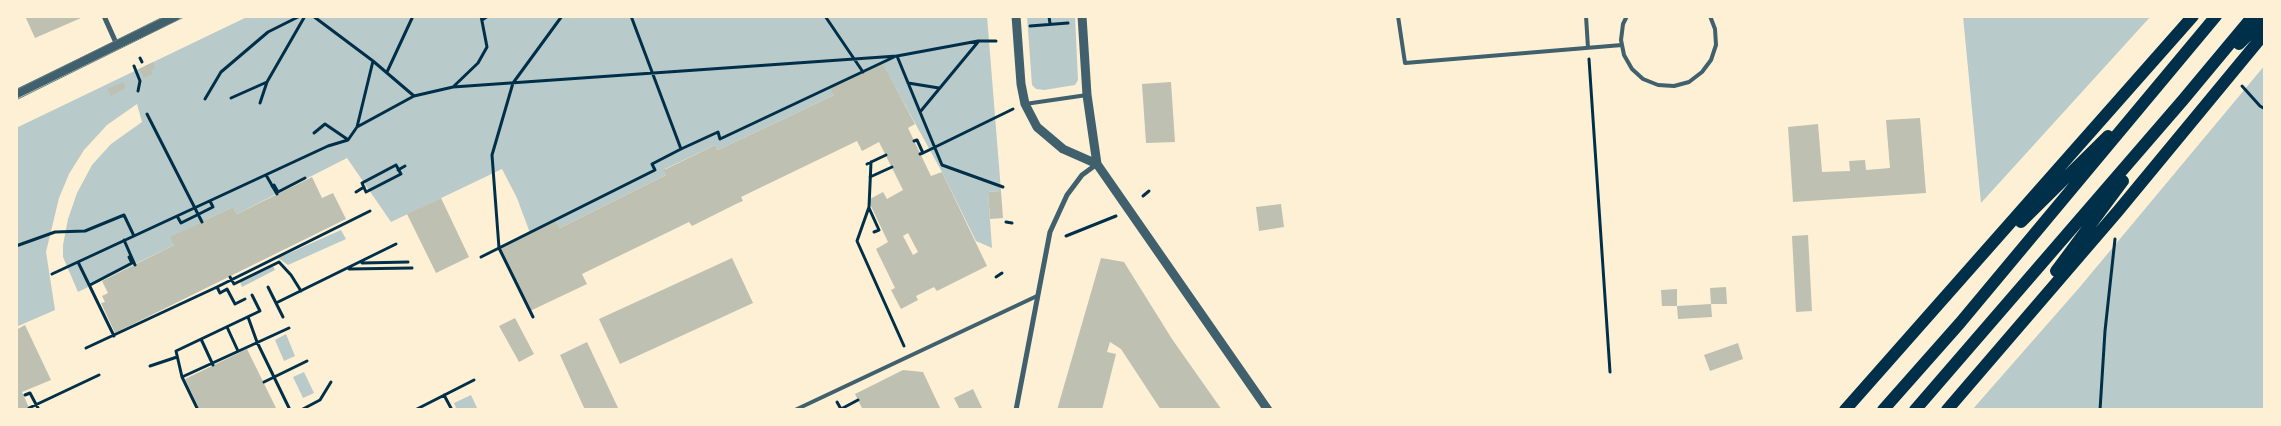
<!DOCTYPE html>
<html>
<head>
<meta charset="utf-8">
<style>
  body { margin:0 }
  #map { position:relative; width:2281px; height:426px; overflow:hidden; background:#fdf0d5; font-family:"PT Serif",serif }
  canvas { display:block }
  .frame { position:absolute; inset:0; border:18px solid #fdf0d5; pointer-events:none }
</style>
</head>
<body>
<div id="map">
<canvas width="2281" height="426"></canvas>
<div class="frame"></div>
</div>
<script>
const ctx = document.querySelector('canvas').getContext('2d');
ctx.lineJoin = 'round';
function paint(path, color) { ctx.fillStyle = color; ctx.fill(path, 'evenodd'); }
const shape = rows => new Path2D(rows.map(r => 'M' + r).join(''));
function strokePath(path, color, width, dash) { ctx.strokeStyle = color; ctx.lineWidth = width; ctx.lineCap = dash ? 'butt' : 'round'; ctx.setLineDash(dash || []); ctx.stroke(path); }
const green = shape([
  [249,16,987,16,1001,191,988,192,992,248,976,241,942,172,883,65,834,95,718,150,715,145,665,169,666,175,560,228,556,221,530,233,517,198,502,169,391,222,347,158,237,214,233,207,171,237,174,245,78,292,63,257,63,245,68,219,77,193,92,165,111,144,142,122,137,104,107,125,84,150,69,174,59,198,46,252,55,310,16,327,16,128],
  [1027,16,1075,16,1078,80,1075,85,1044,90,1036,89,1032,85],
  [1963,16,2151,16,1981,203],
  [2265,65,2265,410,1972,410,2079,288],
  [341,230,346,239,288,265,278,258],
  [273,266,275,270,242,287,240,282],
  [286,334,295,356,284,361,275,340],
  [304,372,314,393,303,398,293,377],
  [471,395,478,410,457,410,454,403]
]);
const building = shape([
  [25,16,80,16,81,18,35,38],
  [153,62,155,68,151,70,153,74,144,78,139,69],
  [883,64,915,124,908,128,931,176,942,172,987,266,937,291,934,287,916,296,918,300,901,309,891,290,895,288,876,249,888,242,870,204,870,199,883,192,887,199,903,190,879,142,862,151,857,141,741,197,743,201,738,203,692,226,689,222,582,274,587,284,530,311,500,248,556,221,560,228,666,175,664,170,715,145,718,150,834,95,830,88],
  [908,233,918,252,913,255,903,236],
  [123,82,126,88,111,96,107,89],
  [1171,82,1175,142,1146,143,1142,84],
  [1920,118,1926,193,1793,202,1788,127,1818,124,1822,172,1850,171,1849,161,1865,160,1866,170,1890,168,1886,120],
  [312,177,322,198,333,193,346,219,115,333,101,303,105,302,102,296,108,293,102,281,174,245,170,237,233,207,237,214],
  [1001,191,1003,218,990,219,988,192],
  [441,198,469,257,436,273,407,214],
  [1281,204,1284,227,1259,231,1256,207],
  [1808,235,1812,311,1796,312,1792,236],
  [732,258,753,303,620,364,599,319],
  [1101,258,1124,262,1172,339,1222,410,1161,410,1121,349,1110,342,1107,352,1116,354,1102,410,1057,410],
  [1726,287,1727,304,1711,304,1710,288],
  [1677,289,1677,306,1711,304,1712,317,1678,319,1677,306,1662,306,1661,290],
  [515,318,534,354,519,362,499,326],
  [25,325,51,380,22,392,30,410,16,410,16,330],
  [587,342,619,410,585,410,560,355],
  [1738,343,1743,359,1710,371,1704,355],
  [247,349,277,410,200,410,185,379],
  [903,370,923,372,941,410,857,410,862,408,855,394],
  [973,389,983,410,960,410,954,398]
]);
const path = shape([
  [313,16,373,61],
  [631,16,681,149],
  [825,16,863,72],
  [1049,16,1050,24],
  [482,20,488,16],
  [1030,26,1068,23],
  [978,42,920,112,942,165,1003,187],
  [897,56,920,112],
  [140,58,142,62],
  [1589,59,1610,372],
  [134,66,140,81,138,91],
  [387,72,413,16],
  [908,83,939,88],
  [2242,86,2260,106,2265,109],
  [453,87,478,63,487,47,481,16],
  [231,98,267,82],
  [205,99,221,72,268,32,300,16],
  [260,103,267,82,305,16],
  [147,114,202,222],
  [357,127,373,61,414,96],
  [314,133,325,124,347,139],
  [914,141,917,140,923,153,920,154],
  [923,153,1013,109],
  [871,162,869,207,857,241,904,346],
  [867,164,886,155],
  [396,165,401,174,366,192,362,183,396,165],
  [398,170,405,166],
  [266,175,277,194],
  [870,177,892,167],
  [272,186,274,185,278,192,305,178],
  [356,192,364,187],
  [1143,196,1149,191],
  [869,208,879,230,874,232],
  [177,216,181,223,213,207,210,201],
  [1006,222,1012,223],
  [1066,236,1116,216],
  [124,240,135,265],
  [16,246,55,232,85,231,124,215,134,236],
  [481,257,655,170,652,164,681,149,718,132,720,139,894,57],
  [78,262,114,336],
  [362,263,408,262],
  [349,269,412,268],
  [52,274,328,146,348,140,357,127,414,96,453,87,897,56,978,41,996,41],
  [230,277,234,284,279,262,291,275,301,291],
  [996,277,1002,273],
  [90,285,132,263,129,257,131,256],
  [217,287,370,211],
  [268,287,283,317],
  [276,303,396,244],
  [248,317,257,342,290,410],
  [533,317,499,248,492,155,513,83,562,16],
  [227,327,238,351],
  [201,339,213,365],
  [86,348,217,287,220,293,227,289,235,304,245,299],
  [150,366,177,357],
  [182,377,289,328],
  [264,382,307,361],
  [25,395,30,393,39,410],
  [444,395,452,410],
  [837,402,841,409,858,400],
  [29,408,99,375],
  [198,410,182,377,176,351,260,311,252,295],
  [301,410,320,400,331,382],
  [415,410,474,380],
  [2100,410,2105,331,2115,239]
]);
const service = shape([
  [1398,16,1405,63,1622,45],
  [1586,16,1588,48],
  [1627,16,1623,24,1621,40,1624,55,1632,69,1643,79,1658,85,1674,86,1689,82,1702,72,1711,60,1716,45,1715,29,1710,16],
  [1025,104,1087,95],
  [795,410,1037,296]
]);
const minor = shape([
  [104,16,117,45],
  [1016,410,1050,232,1067,195,1082,175,1097,164]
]);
const tertiary = shape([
  [1016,16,1021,84,1025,104,1037,127,1063,149,1097,164],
  [1082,16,1087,95,1097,164,1268,410],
  [16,94,176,16]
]);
const primary = shape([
  [2239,44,2265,18],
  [2021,222,2108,136],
  [2056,271,2123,181],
  [1845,410,2193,16],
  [1883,410,1960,323,2216,16],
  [1915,410,2183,100,2253,16],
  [1947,410,2118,211,2265,33]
]);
const tram = shape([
  [16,90,165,16],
  [16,100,186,16]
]);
paint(green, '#b9caca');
paint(building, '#bec0b2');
strokePath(path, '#003049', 3);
strokePath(service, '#3f606c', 4);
strokePath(minor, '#3f606c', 5);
strokePath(tertiary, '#3f606c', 9);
strokePath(primary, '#003049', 12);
strokePath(tram, '#657d81', 1);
</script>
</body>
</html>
